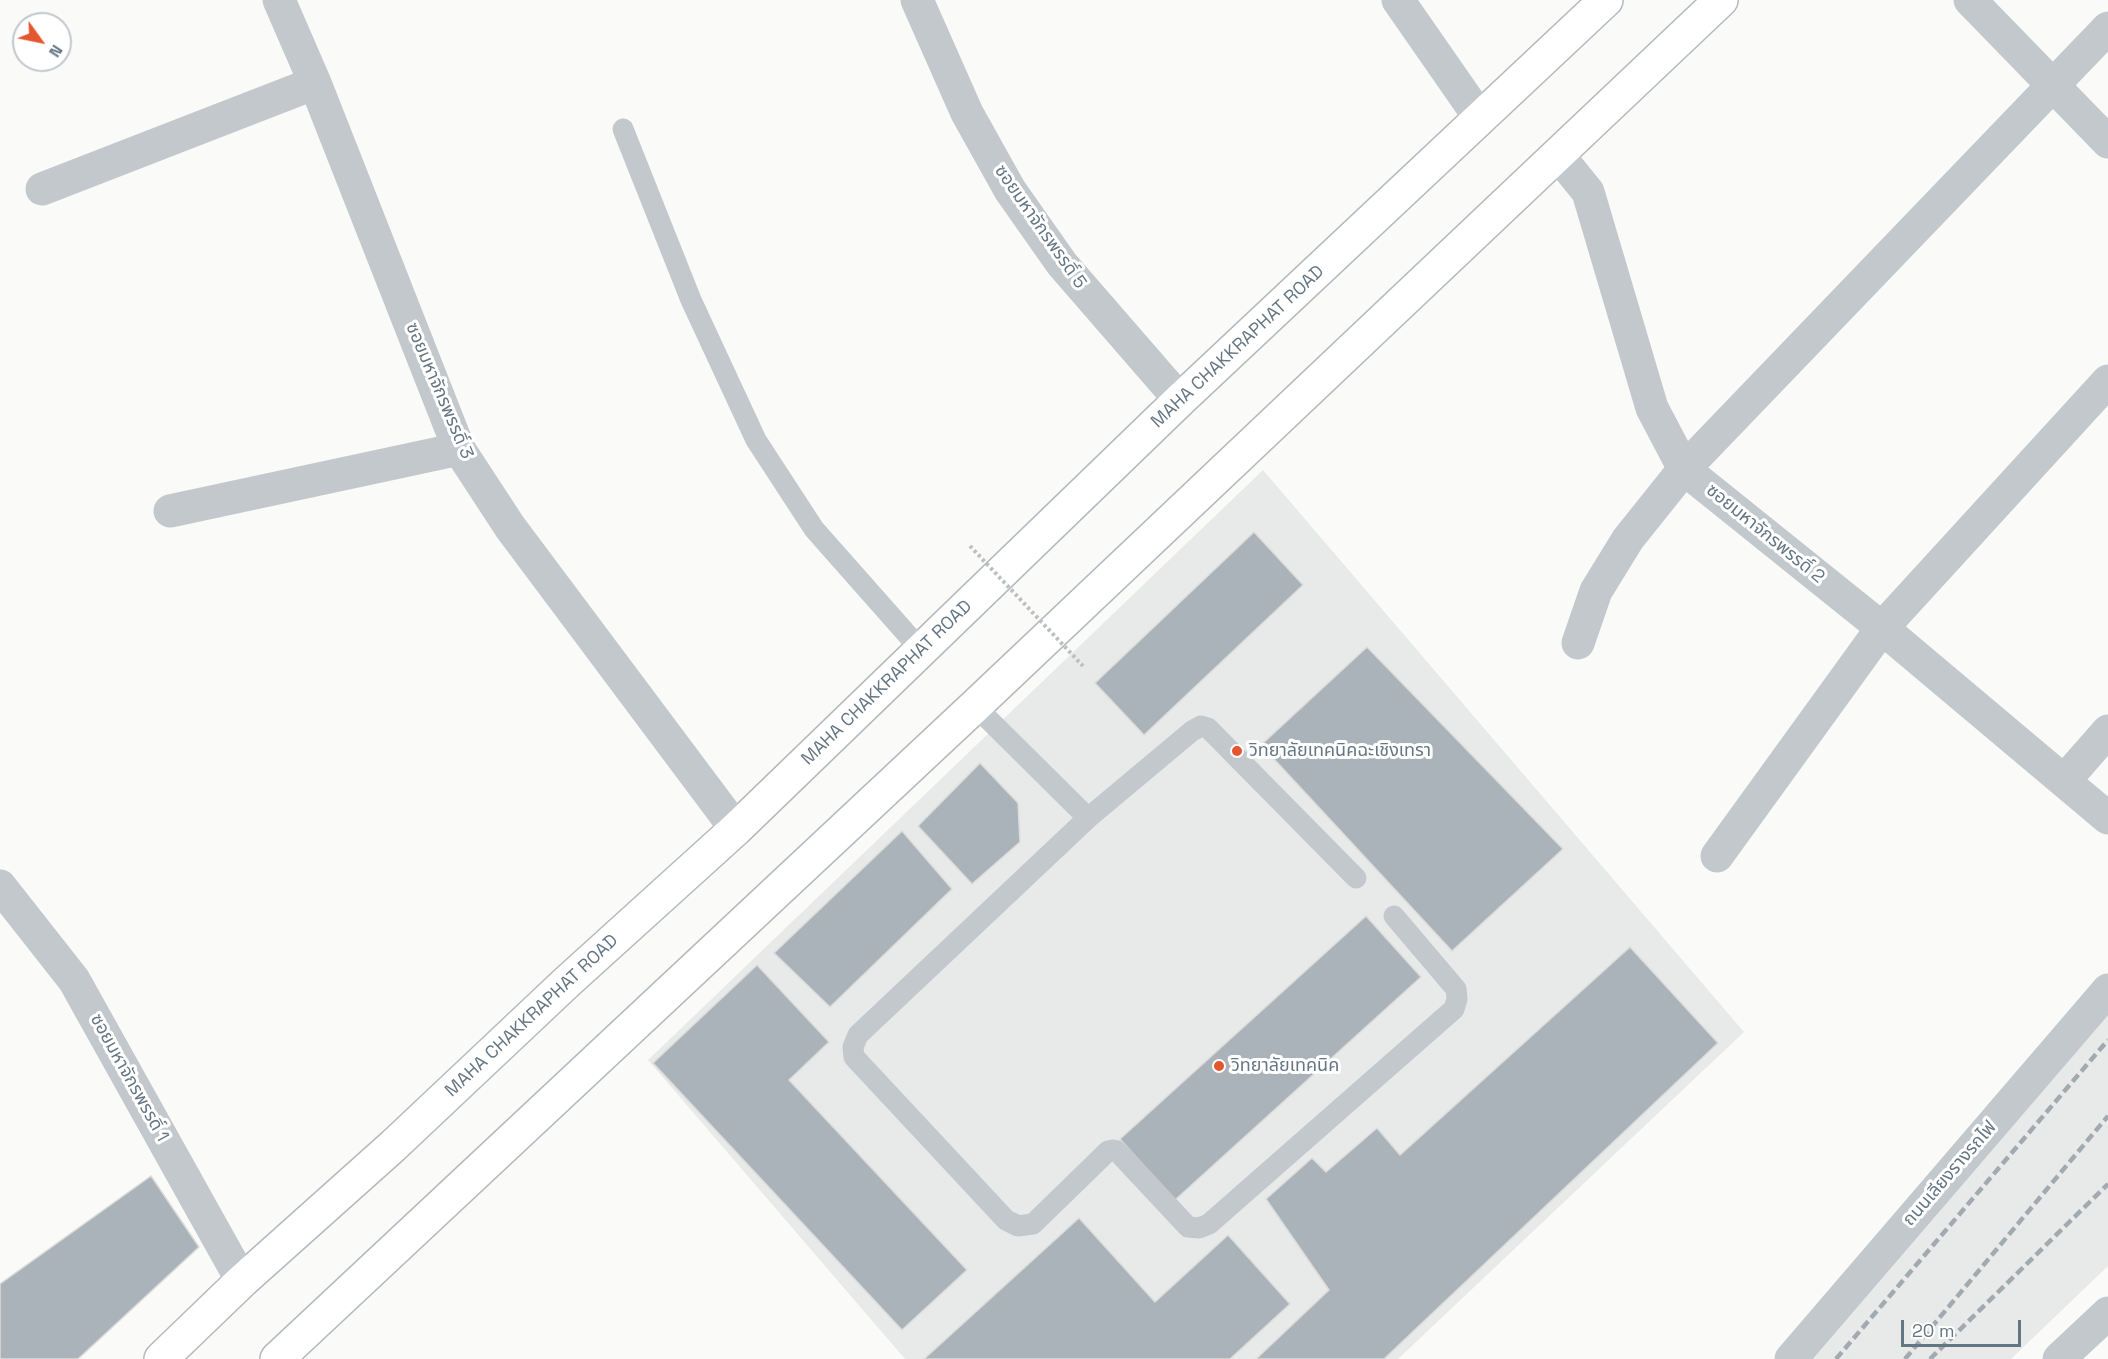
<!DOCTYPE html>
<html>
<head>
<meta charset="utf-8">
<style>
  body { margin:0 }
  #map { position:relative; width:2108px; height:1359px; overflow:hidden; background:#fafaf8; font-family:"Space Grotesk",sans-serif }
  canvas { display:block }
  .north { position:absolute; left:12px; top:12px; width:60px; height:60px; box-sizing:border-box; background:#fff; border:2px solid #c1c8cd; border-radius:50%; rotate:123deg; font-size:16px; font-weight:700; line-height:24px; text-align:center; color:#657683 }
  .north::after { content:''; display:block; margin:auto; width:21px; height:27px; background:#e4572e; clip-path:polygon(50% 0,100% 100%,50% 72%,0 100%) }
  .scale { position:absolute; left:1901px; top:1320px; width:120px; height:27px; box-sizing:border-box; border:3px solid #657683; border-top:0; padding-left:8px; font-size:18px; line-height:21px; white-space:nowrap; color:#657683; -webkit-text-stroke:4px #fff; paint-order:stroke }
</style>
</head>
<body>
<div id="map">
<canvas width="2108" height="1359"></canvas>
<div class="north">N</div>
<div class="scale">20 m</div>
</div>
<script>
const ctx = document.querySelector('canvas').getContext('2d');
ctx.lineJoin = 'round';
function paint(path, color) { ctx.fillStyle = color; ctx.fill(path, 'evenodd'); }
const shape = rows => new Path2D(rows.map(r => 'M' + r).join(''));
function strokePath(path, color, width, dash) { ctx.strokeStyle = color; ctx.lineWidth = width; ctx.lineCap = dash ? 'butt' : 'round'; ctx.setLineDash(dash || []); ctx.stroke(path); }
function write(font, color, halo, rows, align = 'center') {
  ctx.font = font + ' "Space Grotesk","Noto Sans Thai",sans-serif'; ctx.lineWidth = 6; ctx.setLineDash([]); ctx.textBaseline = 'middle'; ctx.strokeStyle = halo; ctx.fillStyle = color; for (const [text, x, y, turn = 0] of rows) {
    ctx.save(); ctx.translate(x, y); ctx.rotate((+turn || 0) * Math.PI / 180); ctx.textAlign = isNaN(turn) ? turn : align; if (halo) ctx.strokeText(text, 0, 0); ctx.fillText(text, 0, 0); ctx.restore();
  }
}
const built = shape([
  [1263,470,1744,1032,1398,1359,905,1359,648,1060],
  [2108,1010,2108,1266,2011,1359,1810,1359]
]);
const building = shape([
  [1254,532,1303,585,1144,735,1095,683,1254,532],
  [1367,647,1563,849,1452,951,1261,745,1367,647],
  [980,763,1018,803,1020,842,972,884,918,826,980,763],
  [902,831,952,889,830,1007,774,953,902,831],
  [1366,916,1421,977,1175,1200,1120,1139,1366,916],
  [1630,947,1718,1043,1384,1359,1256,1359,1329,1290,1266,1199,1312,1158,1326,1172,1377,1128,1400,1155,1630,947],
  [757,965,829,1042,789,1080,967,1270,902,1330,653,1063,757,965],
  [151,1176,199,1247,78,1359,0,1359,0,1284,151,1176],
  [1079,1218,1155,1302,1228,1235,1290,1304,1230,1359,924,1359,1079,1218]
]);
const service = shape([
  [623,129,691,300,756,440,814,529,921,650],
  [975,706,1088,818],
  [1356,878,1208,728,1201,726,1192,731,1088,818,858,1035,853,1047,854,1057,1006,1220,1018,1226,1033,1224,1108,1151,1113,1150,1117,1151,1188,1227,1199,1228,1209,1224,1454,1009,1457,999,1456,989,1394,916]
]);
const minor = shape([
  [279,0,315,83,459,449,510,527,736,829],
  [917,0,967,113,1010,190,1062,264,1180,400],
  [1398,0,1480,118],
  [1970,0,2108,142],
  [1558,155,1588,192,1652,408,1684,469,1882,628,2108,818],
  [42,189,315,83],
  [170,511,459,449],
  [1578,643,1596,591,1628,539,1684,469,2108,28],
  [2064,781,2108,731],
  [1717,856,1882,628,2108,381],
  [0,886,74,980,242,1281],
  [1791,1359,2108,990],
  [2059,1359,2108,1313]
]);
const primary = shape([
  [161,1359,242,1281,393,1146,567,982,736,829,1180,400,1606,0],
  [277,1359,975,706,1721,0]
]);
const rail = shape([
  [1836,1359,2108,1040],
  [1905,1359,2108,1116],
  [1930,1359,2108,1184]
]);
const pathBridge = shape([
  [970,546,1083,666]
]);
const markers = [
  [1237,751,6,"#e4572e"],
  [1219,1066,6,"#e4572e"]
];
const streetNames = [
  ["ซอยมหาจักรพรรดิ์ 5",1040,227,55],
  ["MAHA CHAKKRAPHAT ROAD",1238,347,-43],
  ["ซอยมหาจักรพรรดิ์ 3",439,391,67],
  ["ซอยมหาจักรพรรดิ์ 2",1765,534,39],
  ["MAHA CHAKKRAPHAT ROAD",887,683,-44],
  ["MAHA CHAKKRAPHAT ROAD",532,1016,-43],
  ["ซอยมหาจักรพรรดิ์ 1",129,1078,61],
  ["ถนนเลียงรางรถไฟ",1950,1174,-49]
];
const poiNames = [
  ["วิทยาลัยเทคนิคฉะเชิงเทรา",1249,751],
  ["วิทยาลัยเทคนิค",1231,1066]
];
paint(built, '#e8e9e9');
paint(building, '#aab3b9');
strokePath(building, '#dcdcda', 1.5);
strokePath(primary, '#b5babe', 36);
strokePath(service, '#c3c8cc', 21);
strokePath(minor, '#c3c8cc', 33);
strokePath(primary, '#fff', 33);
strokePath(rail, '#a2aab0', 4.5, [9, 4.5]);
strokePath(pathBridge, '#bbbfc2', 4, [3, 3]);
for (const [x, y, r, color] of markers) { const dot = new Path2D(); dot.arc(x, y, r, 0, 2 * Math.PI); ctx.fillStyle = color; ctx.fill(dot); strokePath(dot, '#fff', 2); }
write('18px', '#657683', '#fff', streetNames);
write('18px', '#657683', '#fff', poiNames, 'left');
</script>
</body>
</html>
